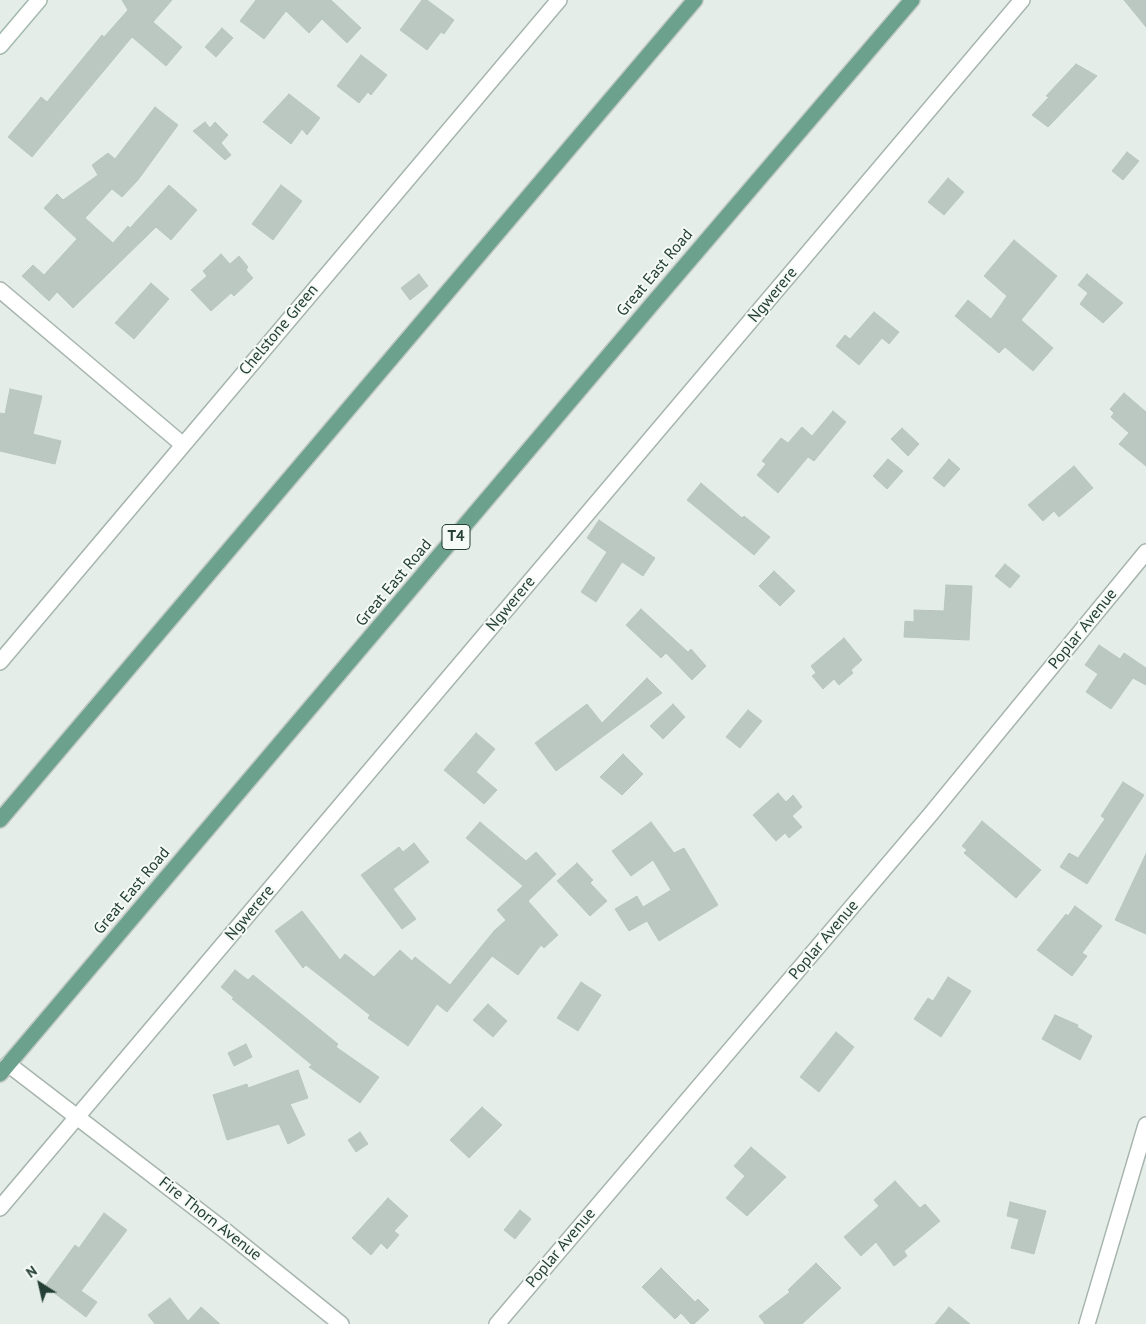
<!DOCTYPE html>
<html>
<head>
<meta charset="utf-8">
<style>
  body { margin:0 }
  #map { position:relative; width:1146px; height:1324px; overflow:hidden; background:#e5ede8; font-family:"PT Sans",sans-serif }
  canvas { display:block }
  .north { position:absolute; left:15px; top:1259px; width:50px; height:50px; -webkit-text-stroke:4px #f5faf7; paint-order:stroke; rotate:325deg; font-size:14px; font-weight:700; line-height:20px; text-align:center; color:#243f35 }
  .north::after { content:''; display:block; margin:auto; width:18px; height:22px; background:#243f35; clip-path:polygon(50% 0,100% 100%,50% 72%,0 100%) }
</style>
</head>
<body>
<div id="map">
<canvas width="1146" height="1324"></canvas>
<div class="north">N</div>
</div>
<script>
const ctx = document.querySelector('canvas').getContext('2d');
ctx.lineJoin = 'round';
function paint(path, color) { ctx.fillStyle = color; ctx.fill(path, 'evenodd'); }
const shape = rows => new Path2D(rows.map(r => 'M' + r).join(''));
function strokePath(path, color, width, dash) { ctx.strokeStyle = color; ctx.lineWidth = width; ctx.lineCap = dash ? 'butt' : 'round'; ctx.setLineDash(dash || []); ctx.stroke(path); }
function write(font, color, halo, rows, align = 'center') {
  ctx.font = font + ' "PT Sans",sans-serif'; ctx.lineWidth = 4; ctx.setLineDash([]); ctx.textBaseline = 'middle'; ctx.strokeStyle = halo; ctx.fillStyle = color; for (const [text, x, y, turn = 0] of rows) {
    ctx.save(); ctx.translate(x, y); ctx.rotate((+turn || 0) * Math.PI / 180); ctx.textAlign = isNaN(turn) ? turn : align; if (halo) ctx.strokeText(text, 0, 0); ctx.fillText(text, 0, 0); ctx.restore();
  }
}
const building = shape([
  [122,0,172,0,153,22,182,47,166,66,132,37,32,157,8,137,41,97,47,102,102,35,104,37,128,10,122,0],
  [256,0,331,0,361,28,347,43,322,19,309,33,286,11,264,39,240,21,256,0],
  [422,0,427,0,454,20,444,34,441,32,427,50,400,30,422,0],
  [1124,0,1146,0,1146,27,1124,0],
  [222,28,233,38,216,57,205,47,222,28],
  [361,55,387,75,371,95,368,92,359,103,337,86,361,55],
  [1076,64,1097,76,1048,127,1032,115,1049,97,1046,96,1076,64],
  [289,94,320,118,307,135,302,129,291,144,263,122,289,94],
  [155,107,178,125,138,180,122,197,112,189,85,218,113,243,128,226,130,228,169,185,197,210,171,240,156,227,73,308,57,292,49,301,22,276,33,265,44,275,77,239,44,208,57,194,63,200,98,175,92,165,108,153,115,159,155,107],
  [205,122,210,128,215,122,228,135,221,143,231,155,225,160,193,131,205,122],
  [1127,152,1139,161,1123,180,1112,171,1127,152],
  [948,178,964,192,944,215,928,202,948,178],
  [281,185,302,201,273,240,252,224,281,185],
  [1014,240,1057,276,1021,320,1053,348,1033,371,1005,347,999,353,955,316,968,300,991,319,1007,296,984,276,1014,240],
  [221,254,230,264,239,256,248,267,246,270,253,278,234,296,231,293,211,311,191,290,207,276,203,271,221,254],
  [419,274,428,286,410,300,401,288,419,274],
  [1087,274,1123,303,1103,323,1080,304,1088,293,1078,285,1087,274],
  [151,283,169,299,134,339,115,323,151,283],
  [874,312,899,332,889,344,882,338,859,365,836,346,845,335,850,339,874,312],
  [10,389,42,396,33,434,61,441,55,464,0,451,0,413,5,414,10,389],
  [1124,393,1146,412,1146,466,1119,444,1129,433,1111,417,1114,413,1110,409,1124,393],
  [833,411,846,422,814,461,808,457,778,493,757,475,766,464,762,461,781,438,788,443,802,427,812,436,833,411],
  [902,428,919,444,908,456,891,439,902,428],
  [888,459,903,471,887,489,873,476,888,459],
  [949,459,960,469,944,487,933,478,949,459],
  [1074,466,1093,488,1059,517,1054,511,1043,521,1028,505,1074,466],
  [701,483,742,518,744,516,770,537,754,555,687,500,701,483],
  [599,520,655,558,643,576,622,562,596,602,581,592,607,552,587,538,599,520],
  [1005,564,1020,576,1010,588,995,576,1005,564],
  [774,571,795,591,780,606,759,586,774,571],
  [946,585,972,586,969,640,904,637,905,621,914,622,914,610,944,611,946,585],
  [641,609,688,652,691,649,706,666,692,680,666,653,661,658,626,625,641,609],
  [844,638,862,660,851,670,853,673,839,685,834,679,823,689,812,676,816,673,811,666,844,638],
  [1099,645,1120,659,1124,653,1146,668,1146,685,1133,678,1111,709,1086,692,1098,674,1085,665,1099,645],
  [647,678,662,693,556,771,535,743,587,704,602,723,647,678],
  [673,704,685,717,663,739,650,726,673,704],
  [748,710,762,721,740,748,726,737,748,710],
  [476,733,495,749,476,772,497,790,484,804,444,770,476,733],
  [623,754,643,774,622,795,600,777,623,754],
  [1123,782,1144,795,1087,884,1060,867,1069,853,1078,858,1105,819,1101,816,1123,782],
  [778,793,786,802,793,795,802,807,792,816,802,827,789,838,785,833,776,841,753,815,778,793],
  [982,821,1041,870,1016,898,964,853,967,850,962,846,982,821],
  [480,822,526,861,536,852,556,874,528,901,558,935,544,948,541,945,518,975,492,956,447,1012,437,1004,408,1046,368,1018,370,1015,306,965,303,968,275,931,302,911,340,960,345,954,374,977,400,950,412,961,415,957,450,985,494,931,506,920,497,910,523,886,466,838,480,822],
  [651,822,674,853,684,848,718,905,659,941,647,921,629,931,615,909,637,896,643,907,671,890,653,860,631,876,612,851,651,822],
  [414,843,429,862,393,889,416,919,402,929,361,875,399,847,403,852,414,843],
  [1146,854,1146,934,1115,920,1146,854],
  [577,863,593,880,590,883,607,901,590,916,557,881,577,863],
  [1075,906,1102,926,1082,953,1087,956,1072,976,1037,950,1066,914,1068,916,1075,906],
  [235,970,248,980,253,975,338,1044,336,1047,379,1077,360,1103,309,1067,312,1065,232,999,234,998,221,987,235,970],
  [948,977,971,991,941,1037,914,1019,928,998,933,1001,948,977],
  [581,982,601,995,578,1031,557,1018,581,982],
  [488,1004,507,1021,493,1037,473,1020,488,1004],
  [1055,1015,1078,1025,1077,1027,1092,1036,1080,1060,1042,1039,1055,1015],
  [836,1032,854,1047,819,1092,800,1077,836,1032],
  [246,1044,252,1057,234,1066,228,1053,246,1044],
  [298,1070,308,1098,290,1104,305,1135,288,1144,279,1124,227,1140,213,1095,247,1084,248,1088,298,1070],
  [482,1107,502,1125,469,1158,450,1140,482,1107],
  [360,1132,368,1144,356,1152,348,1140,360,1132],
  [751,1147,786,1177,747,1216,726,1198,745,1176,734,1166,751,1147],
  [895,1181,920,1208,925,1204,940,1221,904,1251,907,1256,894,1266,876,1242,861,1256,844,1237,879,1206,874,1200,895,1181],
  [388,1198,408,1216,394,1231,399,1235,387,1249,381,1243,371,1255,352,1238,388,1198],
  [1010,1202,1046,1211,1034,1254,1011,1248,1019,1219,1007,1216,1010,1202],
  [520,1210,531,1219,515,1239,504,1230,520,1210],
  [104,1213,127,1230,81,1291,97,1302,86,1317,45,1286,75,1245,79,1248,104,1213],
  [816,1263,841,1288,802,1324,765,1324,759,1316,790,1292,788,1290,816,1263],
  [661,1268,695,1302,698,1299,709,1310,694,1324,691,1324,681,1313,675,1319,642,1287,661,1268],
  [170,1298,188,1321,201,1307,220,1324,155,1324,148,1315,170,1298],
  [949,1307,970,1324,935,1324,949,1307]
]);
const street = shape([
  [0,290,182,444],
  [0,662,559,0],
  [8,1064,228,1233,341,1324],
  [0,1208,1022,0],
  [497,1324,930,815,1146,552],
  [1087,1324,1146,1125]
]);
const secondary = shape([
  [0,46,39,0]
]);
const primary = shape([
  [0,820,695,0],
  [0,1074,653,303,912,0]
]);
const shields = [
  [456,537,28]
];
const shieldNames = [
  ["T4",456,537]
];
const streetNames = [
  ["Great East Road",655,273,-50],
  ["Ngwerere",773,295,-50],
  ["Chelstone Green",279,330,-50],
  ["Great East Road",394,583,-50],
  ["Ngwerere",511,604,-50],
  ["Poplar Avenue",1083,629,-51],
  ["Great East Road",132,891,-50],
  ["Ngwerere",250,913,-50],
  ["Poplar Avenue",824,940,-50],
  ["Fire Thorn Avenue",210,1219,38],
  ["Poplar Avenue",561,1248,-50]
];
paint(building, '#bac8c1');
strokePath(building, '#b7c7bf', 1);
strokePath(street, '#a7b5af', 18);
strokePath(secondary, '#a3b9af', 18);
strokePath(primary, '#c2c9c6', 18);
strokePath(street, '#fff', 15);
strokePath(secondary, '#fff', 15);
strokePath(primary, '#6ba18d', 15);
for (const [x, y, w] of shields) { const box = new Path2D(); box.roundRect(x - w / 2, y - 12.5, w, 25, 4); ctx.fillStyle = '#f5faf7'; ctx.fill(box); strokePath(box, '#243f35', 1); }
write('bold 15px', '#243f35', null, shieldNames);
write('16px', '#243f35', '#f5faf7', streetNames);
</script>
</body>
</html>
